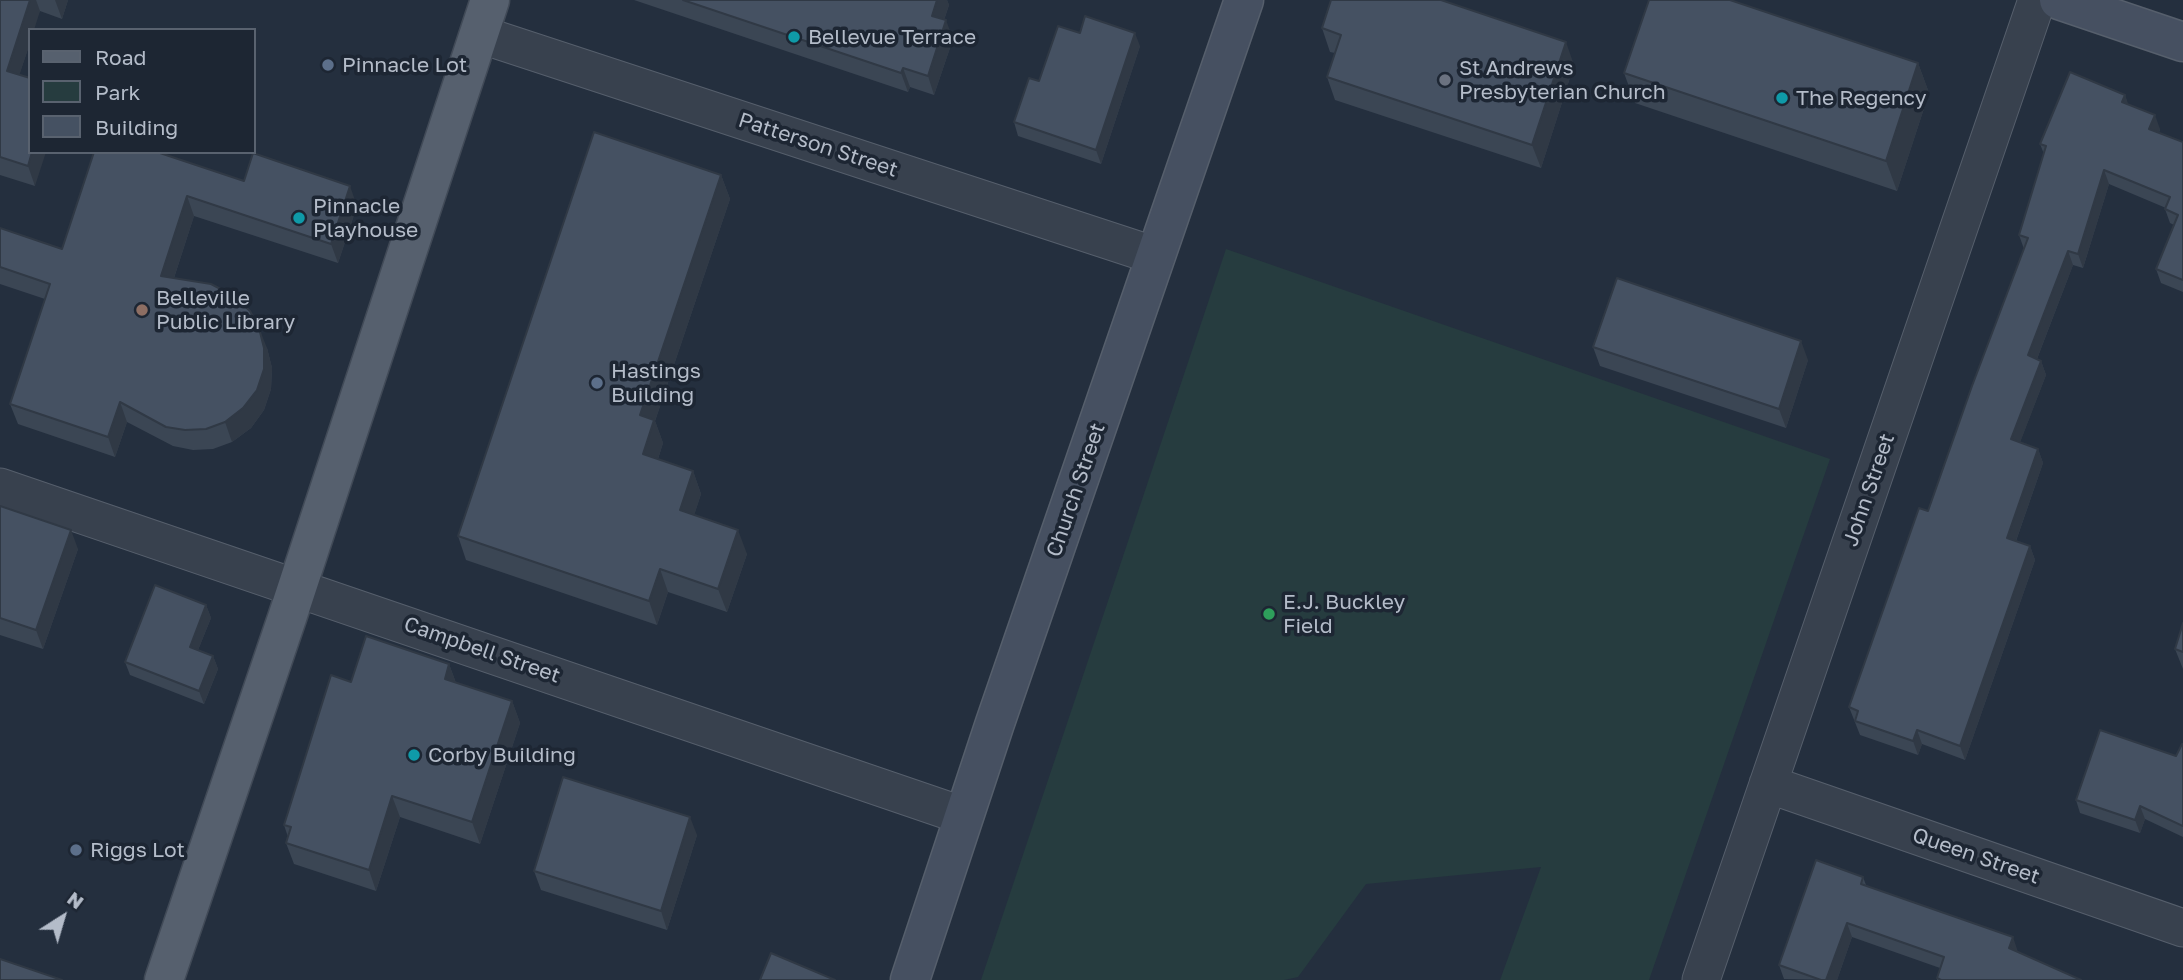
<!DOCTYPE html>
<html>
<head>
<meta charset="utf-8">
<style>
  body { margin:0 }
  #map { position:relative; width:2183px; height:980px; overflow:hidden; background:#242f3e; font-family:"Golos Text",sans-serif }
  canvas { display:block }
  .legend { position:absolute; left:28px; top:28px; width:228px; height:126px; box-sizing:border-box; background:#1d2633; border:2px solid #59626f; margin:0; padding:9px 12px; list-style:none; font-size:21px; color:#b4bcc9 }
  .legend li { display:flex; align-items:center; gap:14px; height:35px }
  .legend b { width:35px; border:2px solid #59626f }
  .north { position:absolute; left:28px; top:882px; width:70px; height:70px; -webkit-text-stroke:5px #1d2633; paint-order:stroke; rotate:37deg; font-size:19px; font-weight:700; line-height:28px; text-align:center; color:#b4bcc9 }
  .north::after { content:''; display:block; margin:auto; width:24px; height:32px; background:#b4bcc9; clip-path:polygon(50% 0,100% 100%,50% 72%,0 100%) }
</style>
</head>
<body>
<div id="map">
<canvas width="2183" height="980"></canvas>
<ul class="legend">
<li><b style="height:9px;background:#56606e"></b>Road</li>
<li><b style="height:19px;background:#263c3f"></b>Park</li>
<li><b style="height:19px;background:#455162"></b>Building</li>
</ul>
<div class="north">N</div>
</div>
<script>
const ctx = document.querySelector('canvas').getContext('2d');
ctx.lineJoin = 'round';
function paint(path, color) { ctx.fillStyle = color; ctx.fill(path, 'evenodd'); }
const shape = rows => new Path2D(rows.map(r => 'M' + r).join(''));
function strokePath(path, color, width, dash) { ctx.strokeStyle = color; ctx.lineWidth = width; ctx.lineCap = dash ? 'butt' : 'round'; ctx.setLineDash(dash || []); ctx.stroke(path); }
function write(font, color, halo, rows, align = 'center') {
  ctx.font = font + ' "Golos Text",sans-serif'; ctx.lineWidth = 7; ctx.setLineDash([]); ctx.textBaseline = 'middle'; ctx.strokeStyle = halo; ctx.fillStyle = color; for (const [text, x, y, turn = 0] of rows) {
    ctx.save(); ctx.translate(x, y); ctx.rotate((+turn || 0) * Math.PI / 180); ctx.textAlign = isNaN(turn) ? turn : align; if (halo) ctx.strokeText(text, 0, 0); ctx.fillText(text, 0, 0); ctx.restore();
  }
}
const green = shape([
  [1226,249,1830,459,1649,980,1500,980,1541,867,1366,884,1298,977,1284,980,981,980]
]);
const street = shape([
  [479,34,1156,256],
  [0,487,964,816],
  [1768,784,2183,928],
  [1701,980,2037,0]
]);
const secondary = shape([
  [2059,0,2183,42],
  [910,980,995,723,1244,0]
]);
const primary = shape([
  [164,980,287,618,490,0]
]);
const wall = shape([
  [0,0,68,0,62,19,40,11,30,30,30,43,19,75,35,186,0,175],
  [634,0,947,0,949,5,944,20,953,39,934,95,910,87,908,92],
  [1322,28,1574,65,1541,168,1335,100,1327,77,1335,53,1330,52],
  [1080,33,1140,46,1101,164,1018,136,1014,122,1039,81],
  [1918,63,1929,93,1897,191,1635,103,1624,73],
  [2125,95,2128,105,2160,129,2159,133,2183,143,2183,292,2161,283,2156,269,2174,225,2170,223,2165,209,2166,208,2109,184,2083,268,2073,265,2037,359,2041,361,2046,375,2020,442,2038,449,2043,463,2016,541,2030,546,2035,560,1965,760,1922,744,1918,755,1860,735,1849,707,1928,511,2024,249,2019,235,2044,154,2040,144],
  [94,152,244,181,357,206,338,263,194,216,174,278,267,348,272,368,271,389,264,410,251,428,232,442,213,449,193,450,173,446,127,422,115,457,18,424,10,404,45,299,0,284,0,228,62,249],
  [721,175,730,199,655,421,663,443,658,459,693,471,701,494,694,515,747,554,727,612,668,592,657,625,466,560,458,536],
  [1593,347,1808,360,1786,428,1600,366],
  [0,506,78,549,43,649,0,635],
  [206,605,211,618,198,650,213,656,218,669,204,704,130,675,125,662],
  [2183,623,2183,669,2175,649],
  [449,664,456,683,512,701,520,723,480,844,400,817,376,891,294,864,286,843,288,837,284,825,351,682],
  [2183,744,2183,837,2145,819,2140,833,2080,813,2076,800,2176,756],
  [697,835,667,930,541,890,534,871],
  [1863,877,1866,885,2081,980,1937,980,1937,978,1940,968,1852,937,1837,980,1784,979,1779,965]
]);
const shadedWall = shape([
  [30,0,36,0,40,11,34,30,30,30,30,43,14,91,7,71],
  [55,0,68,0,62,19],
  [937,0,947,0,949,5,939,35,932,16],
  [946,20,953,39,934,95,928,76],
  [1135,33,1140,46,1101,164,1096,150],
  [1566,42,1574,65,1541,168,1532,145],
  [1918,63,1929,93,1897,191,1886,161],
  [903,68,910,87,908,92,901,73],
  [2125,95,2130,109,2122,102],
  [2155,115,2160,129,2154,143,2149,129],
  [32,152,46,152,35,186,28,166],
  [2104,170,2109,184,2083,268,2078,254],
  [721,175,730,199,655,421,663,443,652,477,643,454,640,415],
  [350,186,357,206,338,263,331,244],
  [187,196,194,216,168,296,161,276],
  [2068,251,2073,265,2033,369,2028,355],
  [259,328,267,348,272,368,271,389,264,410,251,428,232,442,225,422],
  [1801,341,1808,360,1786,428,1779,409],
  [2041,361,2046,375,2016,453,2011,439],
  [120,402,127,422,115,457,108,437],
  [2038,449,2043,463,2012,552,2007,538],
  [693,471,701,494,688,534,680,510],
  [71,530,78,549,43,649,36,630],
  [738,530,747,554,727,612,718,589],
  [2030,546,2035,560,1965,760,1960,746],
  [660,569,668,592,657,625,649,601],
  [206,605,211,618,194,660,190,647],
  [213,656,218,669,204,704,199,691],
  [449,664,457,686,445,679],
  [512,701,520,723,480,844,472,822],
  [1917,730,1922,744,1918,755,1913,741],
  [392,796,400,817,376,891,369,870],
  [2140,806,2145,819,2140,833,2135,820],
  [690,817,697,835,667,930,661,911],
  [1847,923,1852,937,1837,980,1826,980],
  [2013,937,2018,952,2009,948]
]);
const building = shape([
  [0,0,30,0,7,71,30,78,30,152,32,152,28,166,0,157,0,0],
  [683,0,937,0,932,16,946,20,928,76,903,68,901,73,683,0],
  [1331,0,1441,0,1566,42,1532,145,1327,77,1341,35,1322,28,1331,0],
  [1649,0,1730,0,1918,63,1886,161,1624,73,1649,0],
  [1085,16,1135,33,1096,150,1014,122,1029,78,1039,81,1058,26,1080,33,1085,16],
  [2070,72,2125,95,2122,102,2155,115,2149,129,2183,142,2183,280,2156,269,2178,215,2165,209,2170,197,2104,170,2078,254,2068,251,2028,355,2041,361,2011,439,2038,449,2007,538,2030,546,1960,746,1917,730,1913,741,1855,721,1858,711,1849,707,1919,508,1928,511,1972,386,2028,238,2019,235,2046,146,2040,144,2070,72],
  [594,132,721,175,640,415,654,420,643,454,693,471,680,510,738,530,718,589,660,569,649,601,458,536,594,132],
  [94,152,157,152,244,181,253,153,350,186,331,244,187,196,161,276,211,284,232,295,250,311,259,328,264,348,264,369,257,390,243,408,225,422,206,429,185,430,166,427,120,402,108,437,10,404,50,284,0,267,0,228,62,249,94,152],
  [1617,278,1801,341,1779,409,1593,347,1617,278],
  [0,506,71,530,36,630,0,618,0,506],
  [155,585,206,605,190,647,213,656,199,691,125,662,155,585],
  [2183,623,2183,652,2175,649,2183,623],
  [366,636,449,664,445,679,512,701,472,822,392,796,369,870,286,843,291,827,284,825,331,675,351,682,366,636],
  [2100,730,2176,756,2182,744,2183,744,2183,826,2140,806,2135,820,2076,800,2100,730],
  [563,777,690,817,661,911,534,871,563,777],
  [1816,860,1863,877,1861,884,2013,937,2009,948,2081,980,1941,980,1937,978,1944,957,1847,923,1826,980,1821,980,1779,965,1816,860],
  [771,953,835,980,760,980,771,953],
  [0,959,62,980,0,980,0,959]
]);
const markers = [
  [794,37,7,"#0f9aa8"],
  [328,65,7,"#5c6f8a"],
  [1445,80,7,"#6b7280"],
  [1782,98,7,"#0f9aa8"],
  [299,218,7,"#0f9aa8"],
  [142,310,7,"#8d6e63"],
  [597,383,7,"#5c6f8a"],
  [1269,614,7,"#2e9e5b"],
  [414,755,7,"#0f9aa8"],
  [76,850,7,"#5c6f8a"]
];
const poiNames = [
  ["Bellevue Terrace",808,37],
  ["Pinnacle Lot",342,65],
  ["St Andrews",1459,68],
  ["Presbyterian Church",1459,92],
  ["The Regency",1796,98],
  ["Pinnacle",313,206],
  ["Playhouse",313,230],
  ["Belleville",156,298],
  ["Public Library",156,322],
  ["Hastings",611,371],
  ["Building",611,395],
  ["E.J. Buckley",1283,602],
  ["Field",1283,626],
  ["Corby Building",428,755],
  ["Riggs Lot",90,850]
];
const streetNames = [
  ["Patterson Street",818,145,18],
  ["Church Street",1076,490,-71],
  ["John Street",1869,490,-71],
  ["Campbell Street",482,650,19],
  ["Queen Street",1976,856,19]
];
paint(green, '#263c3f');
strokePath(street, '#565f6c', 39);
strokePath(secondary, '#565f6c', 41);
strokePath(primary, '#414a57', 41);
strokePath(street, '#38414e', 37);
strokePath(secondary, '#465061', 38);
strokePath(primary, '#56606e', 38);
paint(wall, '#3b4654');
paint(shadedWall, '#303945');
paint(building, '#455162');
strokePath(building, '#303945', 2);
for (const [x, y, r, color] of markers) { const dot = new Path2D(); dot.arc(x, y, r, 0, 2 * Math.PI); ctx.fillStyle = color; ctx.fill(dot); strokePath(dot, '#1d2633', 2.5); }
write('21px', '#b4bcc9', '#1d2633', poiNames, 'left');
write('21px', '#b4bcc9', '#1d2633', streetNames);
</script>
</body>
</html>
